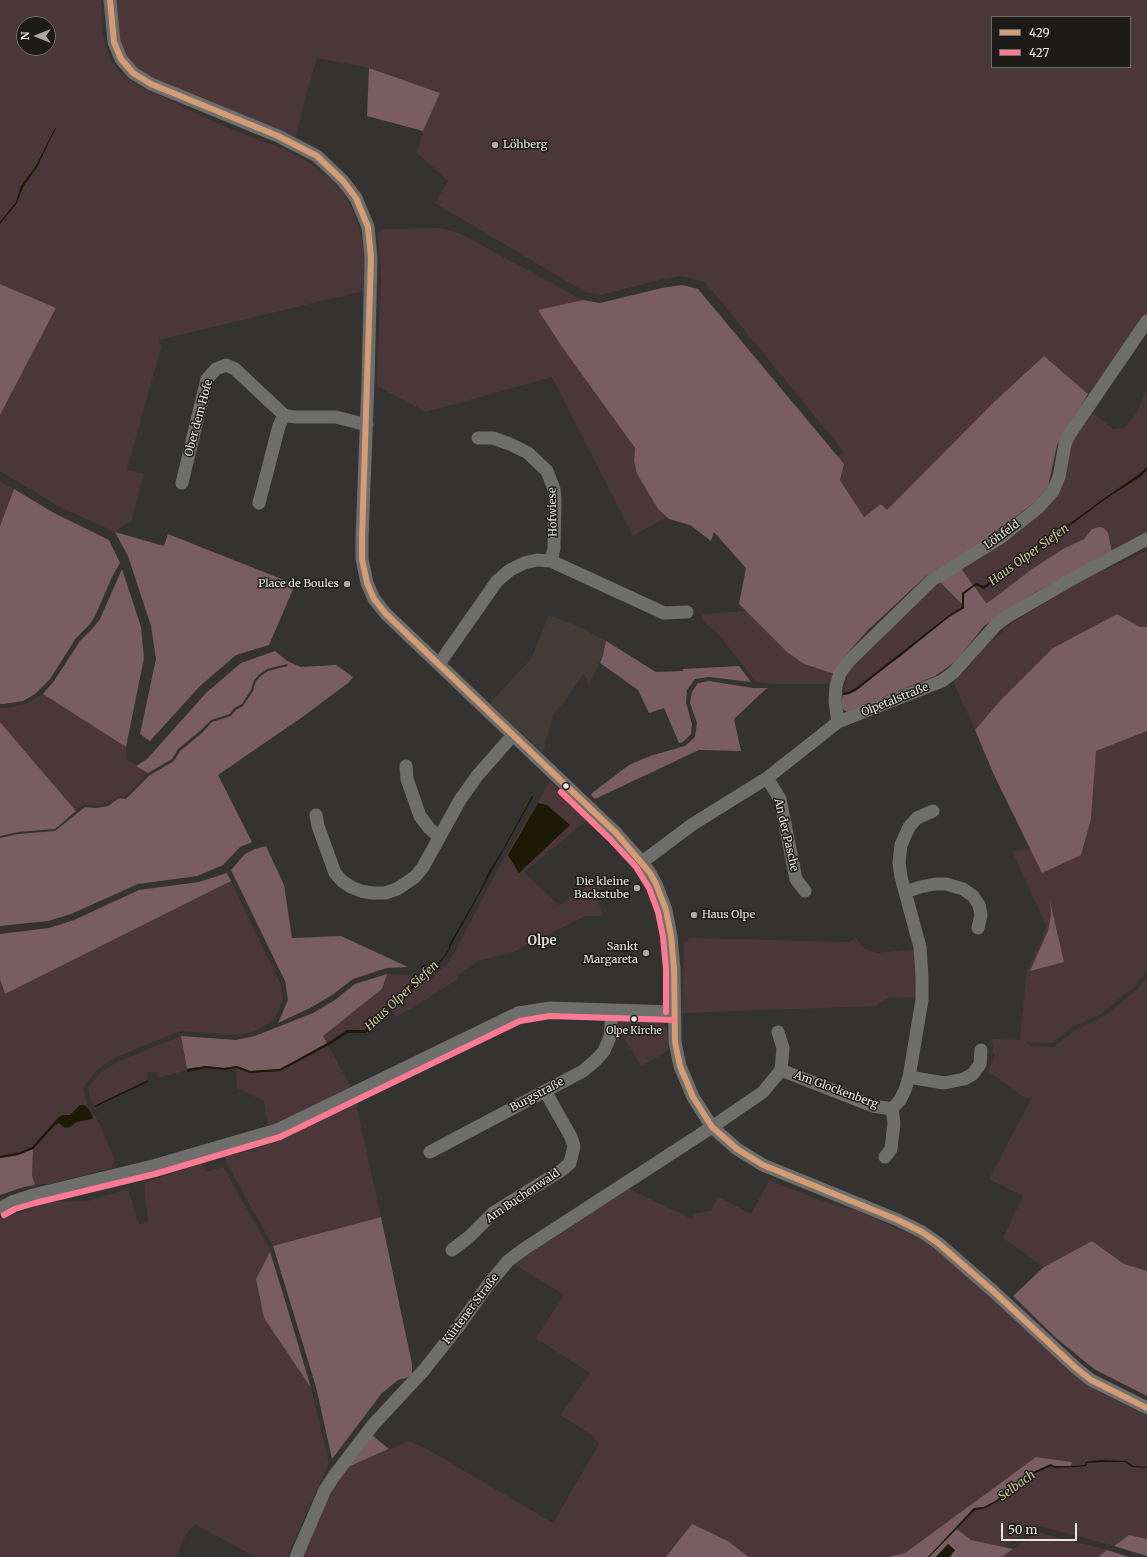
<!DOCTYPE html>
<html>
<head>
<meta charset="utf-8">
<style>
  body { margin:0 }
  #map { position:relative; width:1147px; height:1557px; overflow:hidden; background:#353331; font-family:Merriweather,serif }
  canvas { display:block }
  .legend { position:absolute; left:991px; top:16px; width:140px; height:52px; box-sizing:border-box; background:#1c1b1a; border:1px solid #6e6d6c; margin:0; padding:5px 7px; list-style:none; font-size:12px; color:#eae7e6 }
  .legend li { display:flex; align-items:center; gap:8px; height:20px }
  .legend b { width:20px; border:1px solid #6e6d6c }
  .north { position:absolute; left:16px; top:16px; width:40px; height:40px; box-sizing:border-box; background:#1c1b1a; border:1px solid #6e6d6c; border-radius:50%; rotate:270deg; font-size:11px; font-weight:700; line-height:16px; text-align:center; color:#eae7e6 }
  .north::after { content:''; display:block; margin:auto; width:14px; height:18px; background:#aba8a7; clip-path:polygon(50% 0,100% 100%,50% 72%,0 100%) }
  .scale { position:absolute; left:1001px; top:1523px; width:76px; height:18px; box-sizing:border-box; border:2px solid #eae7e6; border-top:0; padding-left:5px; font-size:12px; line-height:14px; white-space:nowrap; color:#eae7e6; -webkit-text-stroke:3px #1c1b1a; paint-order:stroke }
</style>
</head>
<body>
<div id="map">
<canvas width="1147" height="1557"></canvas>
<ul class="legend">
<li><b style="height:5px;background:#d39c74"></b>429</li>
<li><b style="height:5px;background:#fe7a93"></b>427</li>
</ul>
<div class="north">N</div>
<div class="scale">50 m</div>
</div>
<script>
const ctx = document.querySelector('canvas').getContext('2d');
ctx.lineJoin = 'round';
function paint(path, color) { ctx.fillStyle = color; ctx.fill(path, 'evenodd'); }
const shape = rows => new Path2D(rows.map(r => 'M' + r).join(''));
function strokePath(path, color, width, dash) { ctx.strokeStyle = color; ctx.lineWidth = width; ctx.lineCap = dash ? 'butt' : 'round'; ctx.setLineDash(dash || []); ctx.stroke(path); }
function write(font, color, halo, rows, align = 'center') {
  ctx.font = font + ' Merriweather,serif'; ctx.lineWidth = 3; ctx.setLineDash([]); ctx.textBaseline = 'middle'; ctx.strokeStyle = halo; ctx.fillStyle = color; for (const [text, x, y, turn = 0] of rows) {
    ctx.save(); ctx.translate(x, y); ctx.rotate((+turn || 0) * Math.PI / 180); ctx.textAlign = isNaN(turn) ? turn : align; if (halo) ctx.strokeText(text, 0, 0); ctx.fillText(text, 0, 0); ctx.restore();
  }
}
const built = shape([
  [549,615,582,628,606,641,603,655,590,682,588,684,587,679,583,674,567,698,553,714,543,753,490,703,531,659]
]);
const green = shape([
  [0,0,101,0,102,35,111,60,120,73,137,85,202,116,236,131,286,150,308,162,328,177,344,194,355,215,362,239,364,263,363,291,159,340,161,347,127,470,144,474,132,519,115,532,58,506,0,471,0,415,56,308,0,284,0,224,17,203,23,187,37,167,55,128,36,166,21,186,16,202,0,222],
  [24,24,48,24,48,48,24,48],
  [112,0,1147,0,1147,315,1141,320,1088,394,1044,356,994,402,887,510,864,517,840,480,844,464,837,457,844,452,705,282,682,276,659,280,600,295,585,292,435,203,448,181,417,153,423,131,440,93,369,68,317,58,300,116,301,117,294,141,151,82,122,58],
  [992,17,1130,17,1130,67,992,67],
  [439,228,459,233,583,300,539,310,562,347,635,448,634,461,637,474,658,509,666,517,633,536,552,377,426,412,377,386,381,277,378,233,383,229],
  [1147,389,1147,467,1138,475,1109,495,984,586,976,583,973,585,961,568,1064,478,1073,438,1091,412,1113,429,1126,427,1137,412],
  [1147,470,1147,534,1112,552,1109,536,1087,535,1084,539,1063,549,1032,569,1004,591,986,603,974,586,976,585,984,589,1110,496,1140,477],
  [0,481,14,489,0,526],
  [1147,551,1147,627,1140,627,1117,614,1053,648,998,703,975,730,952,679,965,671,984,648,1013,622,1088,577],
  [940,582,962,604,962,607,948,616,856,688,848,693,843,693,848,673,859,657,934,586],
  [746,611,786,651,835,674,831,684,774,684,756,682,719,635,702,620,702,614],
  [43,694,126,747,126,759,148,773,125,797,119,796,107,803,96,806,84,804,76,811,0,722,0,708,9,708,25,704],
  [1147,731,1147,971,1134,987,1101,1014,1072,1027,1053,1043,1026,1042,1030,1046,1054,1047,1074,1031,1103,1017,1137,990,1147,977,1147,1271,1124,1264,1092,1241,1044,1267,1003,1238,1023,1196,989,1179,1031,1099,1025,1098,988,1071,996,1053,993,1053,993,1046,990,1040,996,1039,1020,1040,1027,970,1043,937,1046,925,1012,851,1031,849,1034,856,1091,819,1096,751],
  [1051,905,1064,962,1045,940,1050,922],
  [550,781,569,805,586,821,524,872,559,905,597,881,600,889,595,893,603,916,585,916,511,953,478,961,457,975,458,979,425,1000,396,1017,392,1009,404,999,404,996,407,992,410,992,419,980,425,979,429,981,449,962,502,862],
  [570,825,519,873,518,873,508,855],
  [231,881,280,983,283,999,274,1020,253,1032,236,1035,180,1031,114,1058,98,1069,83,1087,87,1104,100,1124,115,1161,111,1168,53,1183,35,1185,32,1176,33,1149,55,1125,59,1123,65,1128,76,1122,88,1120,92,1114,80,1105,70,1115,63,1115,59,1117,32,1147,18,1153,0,1156,0,979,5,994],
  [690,938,849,942,856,938,864,948,877,953,916,949,914,958,915,988,918,998,890,997,875,1006,682,1013,684,944],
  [387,974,418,976,422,978,418,978,402,997,386,1012,379,1016,365,1030,347,1030,327,1043,323,1036,382,989],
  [628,1018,658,1019,662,1021,667,1029,669,1050,641,1066,617,1027,620,1022],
  [181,1036,187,1070,158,1078,157,1072,147,1073,148,1080,94,1106,91,1102,88,1088,101,1072,117,1062],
  [328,1045,351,1087,268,1127,264,1101,237,1088,236,1068,250,1073,280,1071],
  [355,1099,381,1217,273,1246,226,1162,225,1156,250,1151,287,1137,339,1111],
  [202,1163,206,1172,223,1167,269,1248,270,1252,256,1279,264,1318,311,1388,329,1463,287,1557,256,1557,196,1525,194,1525,186,1534,176,1557,0,1557,0,1218,31,1210,31,1203,87,1201,128,1189,139,1224,148,1223,144,1183],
  [769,1180,806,1195,845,1208,853,1209,917,1237,940,1252,1074,1375,1102,1394,1147,1416,1147,1467,1133,1466,1126,1461,1100,1460,1086,1462,1085,1465,1071,1466,1072,1462,1036,1457,905,1553,888,1557,749,1557,728,1541,692,1525,666,1557,302,1557,334,1487,348,1467,409,1441,427,1449,553,1523,599,1444,592,1435,560,1415,590,1373,536,1338,564,1295,515,1265,524,1254,629,1189,692,1219,696,1213,711,1211,718,1197,751,1214],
  [1100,1462,1125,1462,1132,1467,1147,1468,1147,1539,1129,1535,1114,1546,1036,1525,1004,1547,971,1540,957,1529,967,1516,975,1510,985,1508,998,1501,1011,1489,1021,1484,1033,1474,1051,1466,1076,1467,1086,1466,1087,1463],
  [1037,1532,1107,1550,1098,1557,1002,1557]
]);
const forest = shape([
  [369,68,440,93,423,131,367,116],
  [0,284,56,308,0,415],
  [682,285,698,289,844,464,840,480,864,517,881,504,887,510,994,402,1044,356,1088,394,1057,445,1048,487,1035,502,972,550,926,576,868,630,843,658,835,674,804,664,786,651,739,604,746,568,714,532,711,541,690,525,669,519,658,509,637,474,634,461,635,448,562,347,538,310,583,300,600,303,662,288],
  [14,489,54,513,109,540,120,563,112,577,95,616,90,624,76,638,50,679,35,694,23,701,4,704,0,704,0,526],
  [1099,527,1104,528,1108,533,1112,552,1034,593,984,626,956,661,935,676,847,712,840,708,843,695,849,694,901,656,949,617,964,608,964,594,974,586,986,603,990,601,1032,569,1063,549,1084,539,1092,529],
  [115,532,164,546,168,534,284,580,293,583,294,587,269,645,236,655,200,686,150,741,140,734,156,659,151,626,128,556],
  [961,568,973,585,962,593,962,604,940,582],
  [122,569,141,627,144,658,126,747,43,694,54,681,80,641,94,627,100,619],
  [1117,614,1140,627,1147,627,1147,731,1096,751,1091,819,1081,855,1042,873,994,775,975,730,998,703,1053,648],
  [606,641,656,672,683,671,683,669,739,666,751,682,709,677,695,679,687,690,686,703,692,724,691,734,683,742,679,743,664,708,649,713,638,690,600,663,603,655],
  [275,651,287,661,301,667,336,665,353,677,348,683,301,718,218,775,252,842,240,847,223,865,197,876,138,884,71,914,48,921,0,926,0,838,18,834,55,831,85,807,96,808,108,806,119,798,126,799,150,775,174,761,180,751,202,733,212,722,231,716,236,710,243,706,253,691,256,681,261,676,268,671,288,666,287,664,267,669,260,674,254,680,251,690,242,704,234,708,230,714,211,720,200,731,178,749,172,759,148,773,136,766,147,759,206,693,241,663],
  [709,681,753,688,767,688,734,719,741,751,699,750,595,799,591,795,592,793,629,765,650,756,685,746,695,737,697,723,690,703,692,692,698,683],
  [0,722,76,811,55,829,18,832,0,836],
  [266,846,284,885,292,938,341,936,408,967,387,968,353,979,332,995,310,1008,278,1023,288,1000,285,981,231,870,245,854,255,849],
  [227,873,231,881,5,994,0,979,0,934,49,928,74,920,139,890,199,882],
  [1050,901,1064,962,1030,971,1048,931,1051,914],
  [387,974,382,989,323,1036,327,1043,280,1069,250,1071,237,1066,224,1068,206,1066,187,1069,181,1036,236,1040,255,1036,313,1013,335,1000,355,984],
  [33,1149,32,1176,35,1185,24,1187,0,1195,0,1158,18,1155],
  [381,1217,412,1364,412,1374,409,1377,398,1380,382,1393,332,1459,316,1387,273,1246],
  [1092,1241,1124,1264,1147,1271,1147,1396,1094,1369,1055,1337,1013,1296,1044,1267],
  [270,1252,284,1297,311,1388,264,1318,256,1279],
  [372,1435,389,1449,348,1467],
  [1036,1457,1072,1462,1071,1466,1054,1466,1051,1464,1033,1472,1020,1483,1010,1487,997,1500,984,1507,974,1508,928,1557,888,1557,905,1553],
  [692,1524,728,1541,749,1557,666,1557],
  [957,1529,971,1540,1013,1549,1002,1557,950,1557,955,1550,948,1544,936,1557,929,1557],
  [1129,1535,1147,1539,1147,1556,1114,1546],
  [1107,1550,1129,1557,1098,1557]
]);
const water = shape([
  [55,128,56,128,37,167,23,187,17,203,0,224,0,222,16,202,21,186,36,166],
  [1147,467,1147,470,1140,477,1110,496,984,589,976,585,964,594,964,608,949,617,857,690,849,694,843,695,843,693,848,692,856,688,948,616,962,607,962,593,976,583,984,586,1109,495,1138,475],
  [532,796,533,797,503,851,491,872,480,893,451,945,450,949,438,966,430,969,428,971,425,980,419,980,410,992,407,992,404,995,404,999,387,1014,380,1018,366,1033,348,1033,327,1046,280,1071,250,1073,237,1068,224,1070,206,1068,187,1072,187,1069,206,1066,224,1068,237,1066,250,1071,280,1069,326,1044,347,1030,365,1030,379,1016,386,1012,402,998,402,995,406,990,409,990,418,978,422,978,430,967,437,965,449,949,449,945,479,893,489,871,502,851],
  [538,803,547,805,570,825,519,873,508,855],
  [148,1080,148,1082,95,1107,94,1106],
  [80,1105,84,1105,89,1109,93,1117,92,1119,76,1122,70,1127,65,1128,59,1123,55,1125,33,1149,18,1155,0,1158,0,1156,18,1153,32,1147,59,1117,63,1115,70,1115],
  [1100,1460,1126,1461,1133,1466,1147,1467,1147,1468,1132,1467,1125,1462,1100,1462,1087,1463,1086,1466,1076,1467,1054,1468,1051,1466,1033,1474,1021,1484,1011,1489,998,1501,985,1508,975,1510,929,1557,928,1557,974,1508,984,1507,997,1500,1010,1487,1020,1483,1033,1472,1051,1464,1054,1466,1077,1466,1085,1465,1086,1462],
  [948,1544,955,1550,949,1557,936,1557]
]);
const minor = shape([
  [110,0,114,42,121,59,133,73,151,84,278,136,317,156,343,181,356,198,368,227,371,258,368,381,362,538,362,559,367,583,374,599,386,614,616,833,642,862,650,873,656,884,666,910,671,936,674,969,675,1042,680,1066,693,1097,712,1127,737,1149,763,1165,898,1220,922,1232,938,1243,993,1291,1076,1368,1091,1380,1147,1408],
  [478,438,493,438,510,444,528,453,547,471,554,489,555,499,554,548,551,561],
  [182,483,207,379,216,369,226,365,235,369,284,415,294,417,336,417,367,425],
  [259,503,279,426,284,415],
  [439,664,497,581,510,570,524,563,537,560,551,561,664,613,687,612],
  [838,722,835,702,836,686,840,673,849,661,932,580,1000,538,1038,508,1053,491,1059,477,1065,444,1069,435,1147,321],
  [406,766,407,779,420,816,429,828,439,837],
  [767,778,780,799,796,879,805,891],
  [316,815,318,826,335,873,342,881,351,887,361,891,372,893,385,893,397,889,415,877,423,867,460,800,477,776,513,735],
  [642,862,693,824,767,778,838,722,942,681,954,672,996,625,1008,616,1072,579,1147,539],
  [906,892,920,887,935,884,946,884,963,889,973,896,979,905,981,915,978,928],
  [778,1032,783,1048,781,1070],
  [909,1077,944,1083,964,1079,973,1074,980,1064,981,1050],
  [430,1152,583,1071,596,1060,604,1051,610,1037,612,1011],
  [885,1157,891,1149,892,1140,894,1123,892,1109],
  [0,1208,12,1202,33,1195,153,1166,277,1130,518,1013,550,1008,674,1012],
  [452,1250,469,1237,493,1213,562,1170,570,1163,574,1146,571,1137,545,1091],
  [296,1557,325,1490,334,1476,373,1425,424,1370,458,1327,488,1285,508,1261,524,1249,712,1127,763,1092,781,1070,873,1106,892,1109,900,1100,905,1090,909,1077,922,1000,922,977,920,947,901,877,899,863,901,845,909,827,917,818,933,811]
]);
const bus1 = shape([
  [110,0,114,42,121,59,133,73,151,84,278,136,317,156,343,181,356,198,368,227,371,258,362,538,362,559,367,583,374,599,386,614,616,833,650,873,656,884,666,910,671,936,674,969,675,1042,680,1066,693,1097,712,1127,737,1149,763,1165,898,1220,922,1232,938,1243,993,1291,1076,1368,1091,1380,1147,1408]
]);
const bus2 = shape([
  [561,792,610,839,636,867,649,888,658,912,663,937,666,969,666,1012],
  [4,1215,15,1209,35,1203,155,1174,280,1137,520,1021,550,1016,674,1020]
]);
const markers = [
  [495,145,4,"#aba8a7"],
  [347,584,4,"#aba8a7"],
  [566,786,3.5,"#eae7e6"],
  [637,888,4,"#aba8a7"],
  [694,915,4,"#aba8a7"],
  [646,953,4,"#aba8a7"],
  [634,1019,3.5,"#eae7e6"]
];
const busNames = [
  ["Olpe Kirche",634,1031]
];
const poiNames = [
  ["Löhberg",503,145,"left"],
  ["Place de Boules",339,584],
  ["Die kleine",629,882],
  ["Backstube",629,895],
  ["Haus Olpe",702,915,"left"],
  ["Sankt",638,947],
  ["Margareta",638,960]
];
const streetNames = [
  ["Ober dem Hofe",199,418,-75],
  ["Hofwiese",553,512,-91],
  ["Löhfeld",1002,535,-36],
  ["Olpetalstraße",895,700,-22],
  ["An der Pasche",786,835,77],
  ["Am Glockenberg",836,1090,20],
  ["Burgstraße",537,1095,-28],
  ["Am Buchenwald",523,1196,-34],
  ["Kürtener Straße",471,1309,-53]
];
const waterNames = [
  ["Haus Olper Siefen",1029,555,-36],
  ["Haus Olper Siefen",402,996,-43],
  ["Selbach",1017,1486,-36]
];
const quarterNames = [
  ["Olpe",542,941]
];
paint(built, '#423b36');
paint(green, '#4b363a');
paint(forest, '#795d62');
paint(water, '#1c1a05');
strokePath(minor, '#6e6e6c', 13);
strokePath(bus1, '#d39c74', 6);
strokePath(bus2, '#fe7a93', 6);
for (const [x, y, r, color] of markers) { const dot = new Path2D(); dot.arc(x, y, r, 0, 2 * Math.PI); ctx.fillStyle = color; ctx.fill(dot); strokePath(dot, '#1c1b1a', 1.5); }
write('10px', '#eae7e6', '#1c1b1a', busNames);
write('11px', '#eae7e6', '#1c1b1a', poiNames, 'right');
write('11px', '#eae7e6', '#1c1b1a', streetNames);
write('italic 12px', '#cdc993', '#1c1b1a', waterNames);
write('bold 13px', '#dfdbd8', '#1c1b1a', quarterNames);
</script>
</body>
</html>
